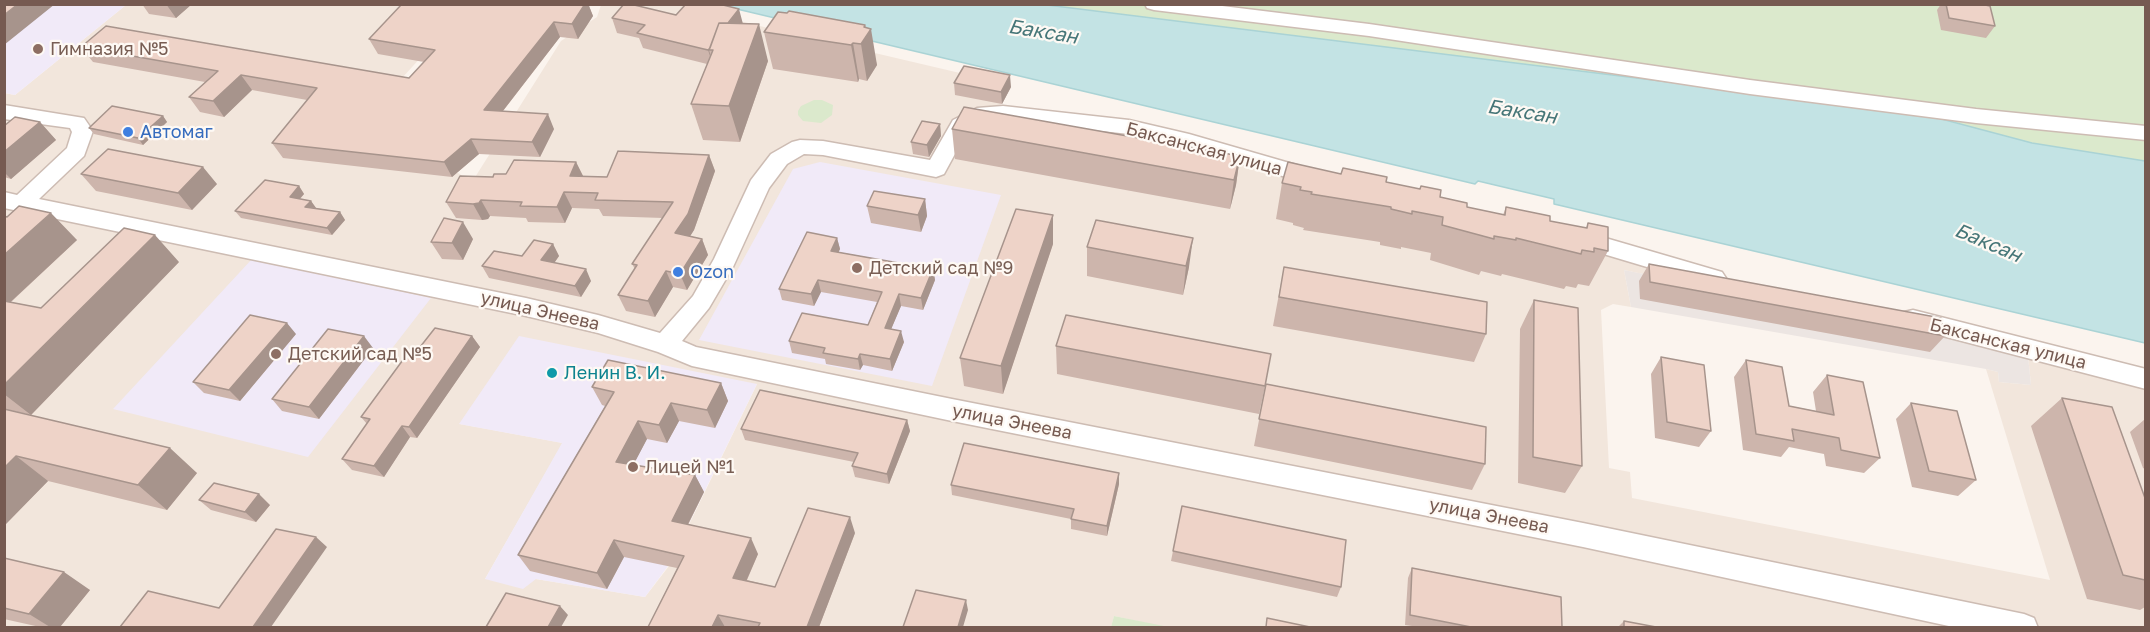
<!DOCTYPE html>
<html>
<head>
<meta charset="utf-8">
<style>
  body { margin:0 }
  #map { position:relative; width:2150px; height:632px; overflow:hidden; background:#fbf4ee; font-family:"Golos Text",sans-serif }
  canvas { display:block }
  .frame { position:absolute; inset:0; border:6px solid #765a51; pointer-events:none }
</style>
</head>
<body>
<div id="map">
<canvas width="2150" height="632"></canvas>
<div class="frame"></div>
</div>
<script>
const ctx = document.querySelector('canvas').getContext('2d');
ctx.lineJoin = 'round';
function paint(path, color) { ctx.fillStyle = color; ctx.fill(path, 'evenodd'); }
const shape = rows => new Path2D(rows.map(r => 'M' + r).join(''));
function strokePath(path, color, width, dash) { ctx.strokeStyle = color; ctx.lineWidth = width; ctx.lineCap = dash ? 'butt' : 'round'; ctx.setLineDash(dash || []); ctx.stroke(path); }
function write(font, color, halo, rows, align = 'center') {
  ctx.font = font + ' "Golos Text",sans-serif'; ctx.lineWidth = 4.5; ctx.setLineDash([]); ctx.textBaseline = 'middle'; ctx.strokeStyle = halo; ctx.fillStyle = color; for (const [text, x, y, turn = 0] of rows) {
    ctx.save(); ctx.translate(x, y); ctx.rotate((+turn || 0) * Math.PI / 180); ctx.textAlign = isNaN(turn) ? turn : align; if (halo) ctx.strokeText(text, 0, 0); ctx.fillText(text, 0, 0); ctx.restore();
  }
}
const residential = shape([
  [126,5,469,5,368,115,472,182,561,41,597,17,601,5,681,5,747,23,994,81,1003,113,1095,123,1643,259,2145,379,2145,627,1169,628,1114,616,1111,628,5,627,4,93,15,95],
  [1624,270,2028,356,2031,385,1999,382,1998,372,1986,369,2050,580,1632,498,1630,472,1609,468,1601,310,1613,304,1631,307],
  [757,384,669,566,645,597,536,579,485,579,563,443,460,424]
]);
const industrial = shape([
  [1624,270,1985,343,2028,356,2031,385,1999,382,1998,372,1986,369,1631,307]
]);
const education = shape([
  [4,5,126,5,15,95,5,93],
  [820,162,1001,195,932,386,699,340,793,169],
  [252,259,431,298,308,457,113,409],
  [519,336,757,384,668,566,645,597,536,579,523,589,485,579,562,443,459,424]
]);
const green = shape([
  [1044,5,2145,5,2145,161,2032,143,1934,117,1790,97],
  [814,100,822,100,833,105,832,115,821,123,803,121,798,115,798,111,801,106],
  [1114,616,1169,627,1111,627]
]);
const water = shape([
  [720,5,1047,5,1790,97,1934,117,2032,143,2145,161,2145,343,1554,204,1554,199,1478,181,1475,184,720,5]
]);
const minor = shape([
  [1145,4,1206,4,1369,24,1750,80,1976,109,2146,126,2146,140,1976,123,1750,94,1369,36,1154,10,1147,8,1145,4],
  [4,105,84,118,93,131,84,156,39,199,526,298,598,315,660,333,693,296,714,259,751,180,771,154,792,142,800,140,823,141,930,160,953,120,977,108,1003,106,1129,120,1189,134,1324,173,1327,178,1324,183,1316,186,1188,148,1129,134,1003,120,981,122,968,130,944,174,936,177,823,155,804,154,787,164,769,188,733,267,709,308,682,341,696,347,952,399,1583,523,2024,614,2034,618,2038,628,1958,628,1583,547,952,421,692,366,658,352,598,333,526,316,4,208,4,192,17,195,67,148,72,132,70,128,4,119,4,105],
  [1578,230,1722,272,1726,278,1722,284,1714,287,1570,244,1567,238,1570,232,1578,230],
  [1913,310,2146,369,2146,389,1904,326,1901,319,1904,312,1913,310]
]);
const wall = shape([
  [142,4,192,4,176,18,149,14],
  [1941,4,1980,4,1995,26,1986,38,1941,30,1937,10],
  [589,6,593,16,578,39,560,37,503,111,554,129,540,157,479,154,452,177,283,158,272,143,307,100,252,90,224,117,200,112,189,97,205,82,93,62,81,47,409,78,424,62,378,54,369,39],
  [676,15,743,24,768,61,740,142,703,140,691,104,707,64,643,48,639,38,617,33,612,18],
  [865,25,877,65,867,81,859,79,858,82,773,69,764,32],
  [954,83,1011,87,1002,104,955,95],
  [163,116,167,122,143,145,94,134,89,128],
  [40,122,56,140,11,179,4,177,4,126],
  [940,124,941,136,929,157,913,154,911,142],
  [952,129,1240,156,1236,185,1230,209,955,159],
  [709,155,715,171,694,230,690,236,702,239,708,255,687,290,673,287,655,317,626,311,618,295,635,269,632,264,663,218,603,216,599,209,572,208,565,223,528,222,526,218,490,216,488,219,482,220,456,218,446,202,493,177,506,174,576,162,583,176,607,177],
  [81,174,217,184,192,210,96,191],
  [1386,182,1440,197,1467,207,1503,215,1506,207,1550,221,1586,228,1588,223,1608,251,1589,286,1578,284,1576,288,1566,286,1564,289,1502,274,1501,276,1481,271,1479,275,1430,260,1431,253,1401,247,1401,249,1380,245,1380,242,1303,230,1304,228,1293,225,1293,223,1276,219,1282,183],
  [299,186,304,194,300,199,311,201,316,208,340,212,345,220,332,235,241,218,235,211],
  [925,199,927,216,921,232,871,223,867,206],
  [1053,215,1053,244,1003,394,964,386,960,358],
  [4,216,77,240,11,302,41,308,179,262,31,415,4,409],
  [1096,220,1189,267,1183,295,1087,276,1087,247],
  [837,238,840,249,838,252,933,269,935,280,923,310,901,306,891,329,904,342,892,371,863,365,860,370,826,364,825,359,792,353,789,341,868,325,877,302,821,292,814,306,782,300,779,289],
  [473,239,463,260,442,259,431,242],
  [553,244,559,256,554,263,591,281,581,297,489,278,482,266,522,256],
  [1649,264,1945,336,1930,352,1640,299,1639,281],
  [1284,267,1486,334,1474,362,1273,326],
  [1534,300,1582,466,1565,493,1518,483,1520,329],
  [296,334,240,401,204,393,193,382],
  [472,336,480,347,417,438,410,437,384,477,352,470,342,459,367,424,361,417,413,356],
  [1056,346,1265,386,1259,414,1057,374],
  [373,348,319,419,282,411,272,399],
  [1661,357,1711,431,1699,447,1655,438,1651,374],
  [1746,360,1789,406,1816,411,1813,392,1827,375,1880,458,1864,473,1826,466,1824,454,1789,447,1781,457,1743,450,1734,377],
  [721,383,728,401,715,428,679,421,667,443,647,439,633,465,695,475,704,492,688,525,758,554,747,580,775,587,855,533,819,627,648,627,677,568,624,557,607,589,530,571,518,555,605,406,602,405,592,387],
  [1266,384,1485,464,1472,490,1254,446],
  [2062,398,2145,498,2145,607,2140,610,2087,599,2031,426],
  [1911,403,1976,480,1958,496,1912,487,1896,419],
  [4,409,197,473,167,510,48,481,4,526],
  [2145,419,2145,469,2143,468,2130,432],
  [907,420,910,431,889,484,855,477,852,466,854,462,745,440,741,429],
  [1119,484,1107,536,1071,529,1071,519,952,495,951,485],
  [199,500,270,505,256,522,211,510],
  [1173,551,1341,587,1337,597,1171,561],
  [4,558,90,590,60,627,40,627,4,619],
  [1412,568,1562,627,1419,627,1405,625,1408,578],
  [1624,621,1656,627,1618,627]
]);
const shadedWall = shape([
  [18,4,55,4,4,45,4,15],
  [166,4,192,4,176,18],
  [578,4,591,4,589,6,593,16,578,39,572,24],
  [739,9,743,24,709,50,713,64,713,65,708,50],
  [554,22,560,37,492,125,484,110],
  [759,24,768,61,740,142,729,106],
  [865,25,867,35,871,29,877,65,867,81,861,44,864,27],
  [853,43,859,79,858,82,851,45],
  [241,75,252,90,224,117,213,101],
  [1010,75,1011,87,1002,104,1001,92],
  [548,114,554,129,540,157,532,142],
  [163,116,167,122,143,145,138,138],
  [40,122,56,140,11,179,4,172,4,152],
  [940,124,941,136,929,157,927,145],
  [471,139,479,154,452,177,444,162],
  [709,155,715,171,694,230,682,249,675,233],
  [1240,156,1236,185,1230,209,1234,180],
  [576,162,584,178,570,176],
  [203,167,217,184,192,210,178,193],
  [299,186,304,194,295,204,290,197],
  [564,192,572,208,565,223,557,207],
  [925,199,927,216,921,232,918,215],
  [481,200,490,216,488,219,482,220,473,204],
  [311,201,316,208,305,207],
  [340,212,345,220,332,235,327,228],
  [51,213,77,240,4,308,4,255],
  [1053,215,1053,244,1003,394,1001,366],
  [463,222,473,239,463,260,452,243],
  [155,235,179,262,31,415,4,394,4,385],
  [837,238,840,249,834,263,831,251],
  [1193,238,1189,267,1183,295,1186,266],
  [702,239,708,255,687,290,680,274],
  [553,244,559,256,548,272,541,260],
  [586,269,591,281,581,297,575,286],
  [933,269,935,280,923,310,921,298],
  [666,271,673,287,655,317,648,301],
  [818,280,821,292,814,306,811,294],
  [899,294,901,306,887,339,885,328],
  [287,323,296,334,240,401,229,390],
  [901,331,904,342,892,371,890,359],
  [364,336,373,348,319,419,309,407],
  [472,336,480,347,417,438,409,427],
  [860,354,863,365,860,370,858,359],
  [721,383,728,401,715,428,707,410],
  [671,403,679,421,667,443,659,425],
  [907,420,910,431,889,484,887,474],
  [638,421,647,439,626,479,616,462],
  [402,426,410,437,384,477,374,466],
  [170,448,197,473,167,510,138,485],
  [16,456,48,481,4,526,4,468],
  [1119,473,1119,484,1107,536,1107,526],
  [695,475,704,492,681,538,672,521],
  [259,494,270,505,256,522,245,512],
  [850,517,855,533,819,627,807,627],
  [316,537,327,547,271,627,253,627],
  [751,538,758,554,741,593,733,578],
  [614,540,624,557,607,589,597,573],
  [64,572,90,590,60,627,50,627,29,614],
  [966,600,968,610,963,627,958,627],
  [560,606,568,615,561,627,548,627],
  [718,615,725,627,712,627]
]);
const building = shape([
  [4,4,18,4,4,15,4,4],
  [402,4,585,4,572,24,554,22,484,110,548,114,532,142,471,139,444,162,272,143,317,88,241,75,213,101,189,97,218,71,81,47,106,26,409,78,435,50,369,39,402,4],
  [624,4,630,4,676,15,686,4,719,4,739,9,728,23,719,23,710,48,708,50,637,33,645,25,612,18,624,4],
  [1946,4,1980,4,1990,6,1995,26,1949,18,1946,4],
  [789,11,865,25,864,27,871,29,861,44,853,43,851,45,764,32,778,12,787,13,789,11],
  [719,23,759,24,729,106,691,104,713,50,709,50,719,23],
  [964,66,1010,75,1001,92,954,83,964,66],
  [112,106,163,116,138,138,89,128,112,106],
  [964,107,1240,156,1234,180,952,129,964,107],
  [15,117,40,122,4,152,4,126,15,117],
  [922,121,940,124,927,145,911,142,922,121],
  [108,149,203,167,178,193,81,174,108,149],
  [618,151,709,155,688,214,675,233,702,239,680,274,666,271,648,301,618,295,637,265,632,264,673,202,595,200,598,193,564,192,557,207,520,206,522,202,481,200,479,203,473,204,446,202,460,176,493,177,494,174,506,174,514,160,576,162,570,176,607,177,618,151],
  [1288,162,1341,174,1343,168,1387,177,1386,182,1420,189,1421,186,1441,190,1440,197,1467,203,1467,207,1505,215,1506,207,1550,216,1550,221,1587,228,1588,223,1608,227,1608,251,1594,248,1594,252,1582,250,1581,254,1516,238,1516,240,1494,236,1494,239,1442,225,1443,217,1412,211,1412,214,1391,209,1391,207,1311,194,1312,192,1300,190,1301,187,1282,183,1288,162],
  [265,180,299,186,290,197,311,201,305,207,340,212,327,228,235,211,265,180],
  [874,191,925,199,918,215,867,206,874,191],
  [19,206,51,213,4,255,4,216,7,217,19,206],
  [1016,209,1053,215,1001,366,960,358,1016,209],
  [444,218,463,222,452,243,431,242,444,218],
  [1096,220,1193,238,1186,266,1087,247,1096,220],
  [124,228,155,235,4,385,4,301,41,308,124,228],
  [807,232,837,238,831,251,933,269,921,298,899,294,885,328,901,331,890,359,860,354,858,359,823,353,825,348,789,341,802,313,868,325,882,292,818,280,811,294,779,289,807,232],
  [534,240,553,244,541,260,586,269,575,286,482,266,494,251,522,256,534,240],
  [1649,264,1941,318,1945,336,1650,282,1649,264],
  [1284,267,1487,302,1486,334,1279,297,1284,267],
  [1534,300,1578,308,1582,466,1533,457,1534,300],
  [250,315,287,323,229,390,193,382,250,315],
  [1066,315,1271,354,1265,386,1056,346,1066,315],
  [435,328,472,336,409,427,402,426,374,466,342,459,370,419,361,417,408,353,413,356,435,328],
  [328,329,364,336,309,407,272,399,328,329],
  [1661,357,1704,365,1711,431,1667,422,1661,357],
  [608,360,721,383,707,410,671,403,659,425,638,421,616,462,695,475,672,521,751,538,733,578,775,587,808,508,850,517,807,627,758,627,760,623,718,615,712,627,648,627,684,556,614,540,597,573,518,555,614,392,592,387,608,360],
  [1746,360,1782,367,1789,406,1834,415,1827,375,1863,382,1880,458,1841,450,1839,438,1792,429,1794,441,1756,434,1746,360],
  [1266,384,1486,427,1485,464,1259,419,1266,384],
  [760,390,907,420,887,474,852,466,858,453,741,429,760,390],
  [2062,398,2112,407,2145,498,2145,580,2123,575,2062,398],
  [1911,403,1957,411,1976,480,1929,471,1911,403],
  [4,409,170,448,138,485,16,456,4,468,4,409],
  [964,443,1119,473,1107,526,1071,519,1074,509,951,485,964,443],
  [214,483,259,494,245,512,199,500,214,483],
  [1182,506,1346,540,1341,587,1173,551,1182,506],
  [276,529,316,537,253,627,120,627,148,591,219,608,276,529],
  [4,558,64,572,29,614,4,608,4,558],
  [1412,568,1561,597,1562,627,1471,627,1410,615,1412,568],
  [916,590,966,600,958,627,903,627,916,590],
  [506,593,560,606,548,627,486,627,506,593],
  [1267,618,1310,627,1266,627,1267,618],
  [1624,621,1656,627,1624,627,1624,621]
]);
const markers = [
  [38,49,6,"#8d6e63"],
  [128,132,6,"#3f7fe0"],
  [857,268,6,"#8d6e63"],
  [678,272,6,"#3f7fe0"],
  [276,354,6,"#8d6e63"],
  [552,373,6,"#0f9aa8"],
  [633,467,6,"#8d6e63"]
];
const educationNames = [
  ["Гимназия №5",50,49],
  ["Детский сад №9",869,268],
  ["Детский сад №5",288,354],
  ["Лицей №1",645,467]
];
const shopNames = [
  ["Автомаг",140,132],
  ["Ozon",690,272]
];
const streetNames = [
  ["Баксанская улица",1204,149,15],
  ["улица Энеева",540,311,13],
  ["Баксанская улица",2008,344,14],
  ["улица Энеева",1012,422,11],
  ["улица Энеева",1489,516,11]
];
const cultureNames = [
  ["Ленин В. И.",564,373]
];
const waterNames = [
  ["Баксан",1043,32,9],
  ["Баксан",1522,112,9],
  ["Баксан",1988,243,23]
];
paint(residential, '#f2e6dc');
paint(industrial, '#ece5e2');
paint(education, '#f1eaf8');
paint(green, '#dbe9cc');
paint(water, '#c3e3e4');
strokePath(water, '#aad3d5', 1.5);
strokePath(minor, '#cdbcb3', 3);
paint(minor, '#fff');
paint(wall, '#cdb5ac');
paint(shadedWall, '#a7948c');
paint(building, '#eed3c8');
strokePath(building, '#a7948c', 1.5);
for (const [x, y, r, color] of markers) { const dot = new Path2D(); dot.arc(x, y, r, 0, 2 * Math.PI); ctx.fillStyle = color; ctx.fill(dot); strokePath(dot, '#fef9f4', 2); }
write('18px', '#785e54', '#fef9f4', educationNames, 'left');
write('18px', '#366cbe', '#fef9f4', shopNames, 'left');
write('18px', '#765a51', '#fef9f4', streetNames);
write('18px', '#0d838f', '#fef9f4', cultureNames, 'left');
write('italic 20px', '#467678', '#fef9f4', waterNames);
</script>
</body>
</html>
